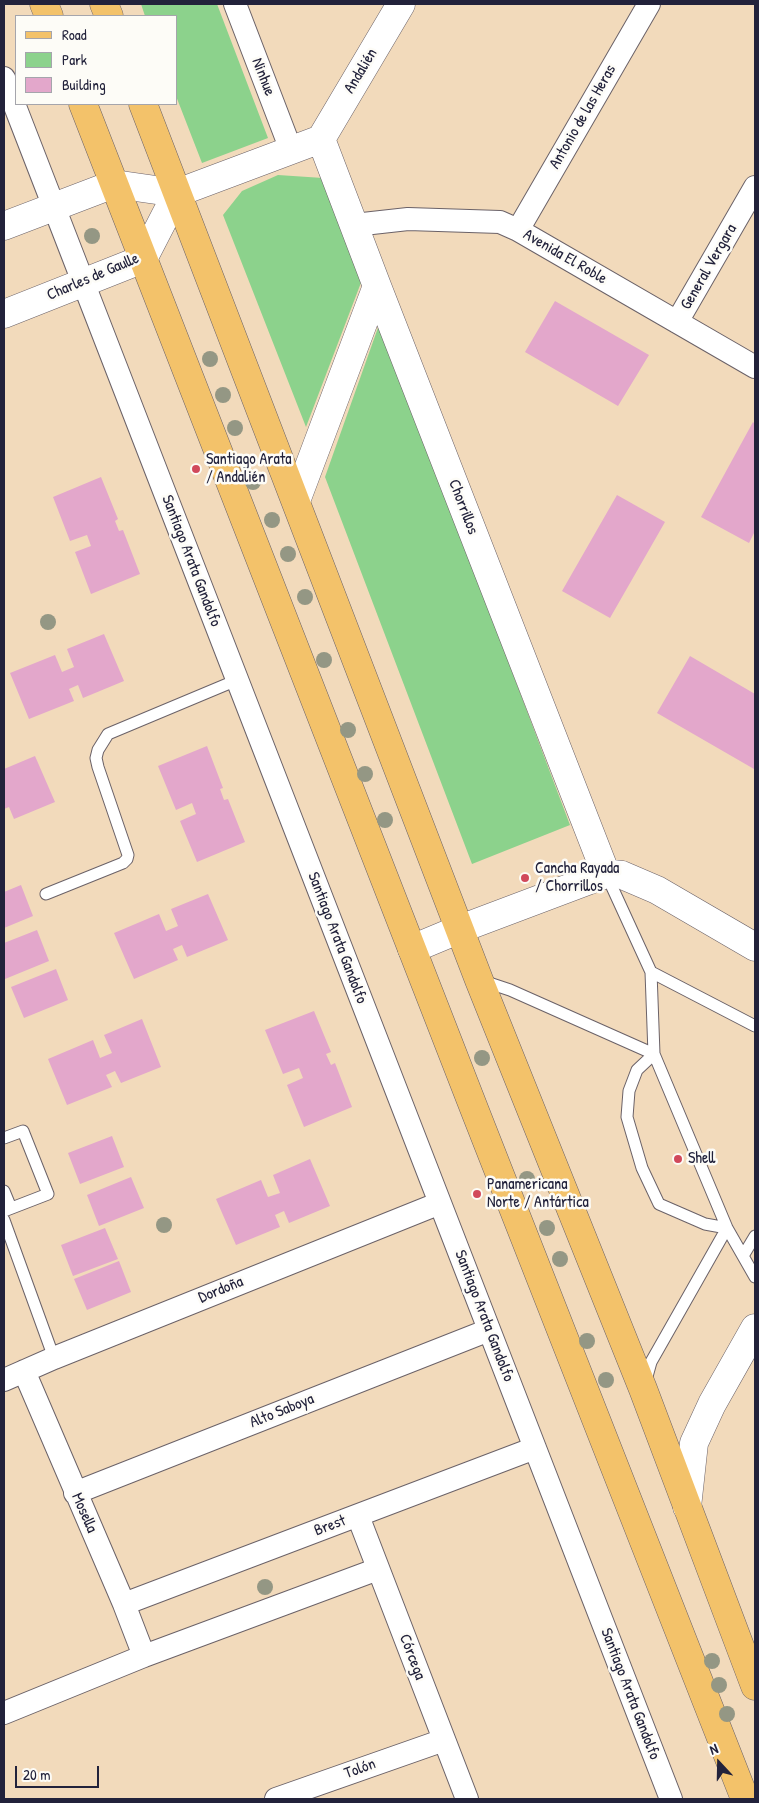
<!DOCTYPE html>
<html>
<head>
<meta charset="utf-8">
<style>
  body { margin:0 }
  #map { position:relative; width:759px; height:1803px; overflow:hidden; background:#f2dabb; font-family:"Patrick Hand",sans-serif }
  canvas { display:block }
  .frame { position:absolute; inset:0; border:5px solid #22223b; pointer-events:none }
  .legend { position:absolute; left:15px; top:15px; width:162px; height:90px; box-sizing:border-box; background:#fdfcf7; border:1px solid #a5a5ac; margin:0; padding:6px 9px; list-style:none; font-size:15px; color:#22223b }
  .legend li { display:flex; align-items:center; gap:10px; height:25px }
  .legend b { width:25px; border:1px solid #a5a5ac }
  .north { position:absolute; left:694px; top:1738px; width:50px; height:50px; -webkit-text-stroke:4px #fdfcf7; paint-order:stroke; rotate:339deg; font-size:14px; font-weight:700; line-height:20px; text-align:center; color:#22223b }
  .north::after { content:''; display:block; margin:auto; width:18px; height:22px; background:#22223b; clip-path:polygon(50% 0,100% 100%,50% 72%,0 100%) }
  .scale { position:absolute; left:15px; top:1766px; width:84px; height:22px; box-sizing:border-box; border:2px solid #22223b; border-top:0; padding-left:6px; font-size:15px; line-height:18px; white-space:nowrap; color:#22223b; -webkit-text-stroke:4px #fdfcf7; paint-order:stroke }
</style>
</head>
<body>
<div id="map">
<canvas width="759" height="1803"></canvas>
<div class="frame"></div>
<ul class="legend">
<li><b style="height:6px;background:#f3c26a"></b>Road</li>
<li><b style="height:14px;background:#8cd28c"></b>Park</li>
<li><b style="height:14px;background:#e3a7cb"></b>Building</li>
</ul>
<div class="north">N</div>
<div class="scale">20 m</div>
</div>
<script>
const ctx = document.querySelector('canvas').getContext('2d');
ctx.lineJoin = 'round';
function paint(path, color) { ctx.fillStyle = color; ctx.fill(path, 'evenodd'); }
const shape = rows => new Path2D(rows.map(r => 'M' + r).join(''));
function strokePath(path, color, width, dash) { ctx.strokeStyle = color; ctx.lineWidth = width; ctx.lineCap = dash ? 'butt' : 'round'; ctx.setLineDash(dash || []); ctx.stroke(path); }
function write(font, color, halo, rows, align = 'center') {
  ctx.font = font + ' "Patrick Hand",sans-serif'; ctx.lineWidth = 5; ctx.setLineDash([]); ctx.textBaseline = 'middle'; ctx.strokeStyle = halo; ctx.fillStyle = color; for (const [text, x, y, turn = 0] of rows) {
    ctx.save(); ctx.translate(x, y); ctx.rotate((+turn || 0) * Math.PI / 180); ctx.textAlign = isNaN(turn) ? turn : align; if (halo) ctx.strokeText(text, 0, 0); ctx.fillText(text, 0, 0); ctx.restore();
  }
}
const green = shape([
  [141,4,217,4,268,138,202,163,176,96,176,16,145,16],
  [278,175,323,178,362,280,306,427,223,215,242,191],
  [380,322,570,825,472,864,325,477]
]);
const building = shape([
  [555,301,649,355,618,406,525,352],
  [753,422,755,424,755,531,749,543,701,517],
  [101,477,118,519,115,521,119,531,123,530,140,574,91,594,75,552,91,546,87,535,70,541,53,497],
  [617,495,665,522,610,618,562,591],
  [104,634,124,681,83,698,78,685,69,689,74,701,29,719,10,673,55,655,62,672,74,667,67,649],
  [690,656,755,694,754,769,657,713],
  [207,746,223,788,220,789,224,800,228,799,245,842,197,862,180,821,196,814,192,803,176,810,158,766],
  [35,756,55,802,14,819,9,807,4,809,4,789,5,789,4,769],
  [21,885,33,916,4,928,4,892],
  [208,894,228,940,187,957,182,945,173,949,178,960,134,979,114,933,159,914,166,931,178,926,171,909],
  [37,930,49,961,5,979,4,943],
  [56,969,68,1000,24,1018,11,987],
  [314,1011,331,1052,326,1054,331,1065,335,1063,352,1107,304,1127,287,1085,303,1078,299,1068,283,1074,265,1030],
  [142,1019,161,1067,121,1083,115,1071,106,1075,112,1087,67,1105,48,1059,93,1040,100,1058,112,1053,104,1035],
  [112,1136,124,1167,80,1184,68,1153],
  [310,1159,330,1206,289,1223,284,1211,275,1215,280,1227,236,1245,216,1199,261,1180,268,1197,280,1193,273,1175],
  [131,1177,144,1208,99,1226,87,1195],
  [105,1228,118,1259,73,1276,61,1245],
  [119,1261,131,1292,87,1310,74,1279]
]);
const service = shape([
  [607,876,651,972,654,1054,727,1228,755,1277],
  [46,894,123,863,127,859,128,855,98,767,96,758,98,750,108,734,237,680],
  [651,972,755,1026],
  [483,981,510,990,654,1054],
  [654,1054,637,1070,629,1091,627,1117,642,1168,659,1204,705,1224,727,1228],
  [4,1138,23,1131,48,1194,4,1211],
  [4,1191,11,1208],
  [4,1220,54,1358],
  [743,1256,755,1236],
  [646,1380,651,1362,727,1228]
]);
const minor = shape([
  [235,4,291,150],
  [4,78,671,1799],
  [354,225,408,219,500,222,518,230,755,367],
  [518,230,649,4],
  [677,322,755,187],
  [24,1371,124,1604,144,1656],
  [4,1380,54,1358,440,1203],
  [75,1493,489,1330],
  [358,1516,467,1799],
  [124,1604,535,1448],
  [4,1713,144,1656,378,1569],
  [276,1799,444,1740]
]);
const tertiary = shape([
  [321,139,377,286,606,874],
  [321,139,401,4],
  [4,226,114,184,177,193,321,139],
  [4,314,143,259,177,193],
  [296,501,377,286],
  [412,949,460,929,606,874,612,874,622,875,657,890,755,947],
  [687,1507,694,1443,712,1404,755,1328]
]);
const primary = shape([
  [44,4,49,16],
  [104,4,109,16],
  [83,104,475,1111,745,1799],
  [143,104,479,980,643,1389,755,1686]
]);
const trees = [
  [92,236],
  [210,359],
  [223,395],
  [235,428],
  [253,482],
  [272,520],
  [288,554],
  [305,597],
  [48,622],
  [324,660],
  [348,730],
  [365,774],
  [385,820],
  [482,1058],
  [527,1179],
  [164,1225],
  [547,1228],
  [560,1259],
  [587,1341],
  [606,1380],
  [265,1587],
  [712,1661],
  [719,1685],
  [727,1714]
];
const markers = [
  [196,469,5,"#d1495b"],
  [525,878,5,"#d1495b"],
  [678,1159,5,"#d1495b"],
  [477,1194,5,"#d1495b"]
];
const streetNames = [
  ["Andalién",361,71,-59],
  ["Ninhue",263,77,69],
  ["Antonio de las Heras",583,117,-60],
  ["Avenida El Roble",565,257,30],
  ["General Vergara",709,267,-60],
  ["Charles de Gaulle",93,277,-23],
  ["Chorrillos",463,507,69],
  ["Santiago Arata Gandolfo",191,561,69],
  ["Santiago Arata Gandolfo",337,938,69],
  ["Dordoña",221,1290,-22],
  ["Santiago Arata Gandolfo",484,1316,69],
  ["Alto Saboya",282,1411,-22],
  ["Mosella",84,1513,66],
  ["Brest",330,1526,-21],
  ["Córcega",412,1657,69],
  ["Santiago Arata Gandolfo",630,1694,69],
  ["Tolón",360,1769,-20]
];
const poiNames = [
  ["Santiago Arata",206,460],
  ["/ Andalién",206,478],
  ["Cancha Rayada",535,869],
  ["/ Chorrillos",535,887],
  ["Shell",688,1159],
  ["Panamericana",487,1185],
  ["Norte / Antártica",487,1203]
];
paint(green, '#8cd28c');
paint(building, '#e3a7cb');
strokePath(service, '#6b6268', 13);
strokePath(minor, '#6b6268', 24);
strokePath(tertiary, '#6b6268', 29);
strokePath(primary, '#6b6268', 29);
strokePath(service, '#fff', 11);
strokePath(minor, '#fff', 22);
strokePath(tertiary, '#fff', 28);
strokePath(primary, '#f3c26a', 28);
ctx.fillStyle = '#949784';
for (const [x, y] of trees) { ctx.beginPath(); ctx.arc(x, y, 8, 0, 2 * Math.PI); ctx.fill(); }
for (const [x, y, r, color] of markers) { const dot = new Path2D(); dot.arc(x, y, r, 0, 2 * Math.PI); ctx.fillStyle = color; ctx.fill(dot); strokePath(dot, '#fdfcf7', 2); }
write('16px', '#22223b', '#fdfcf7', streetNames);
write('16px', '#22223b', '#fdfcf7', poiNames, 'left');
</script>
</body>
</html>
